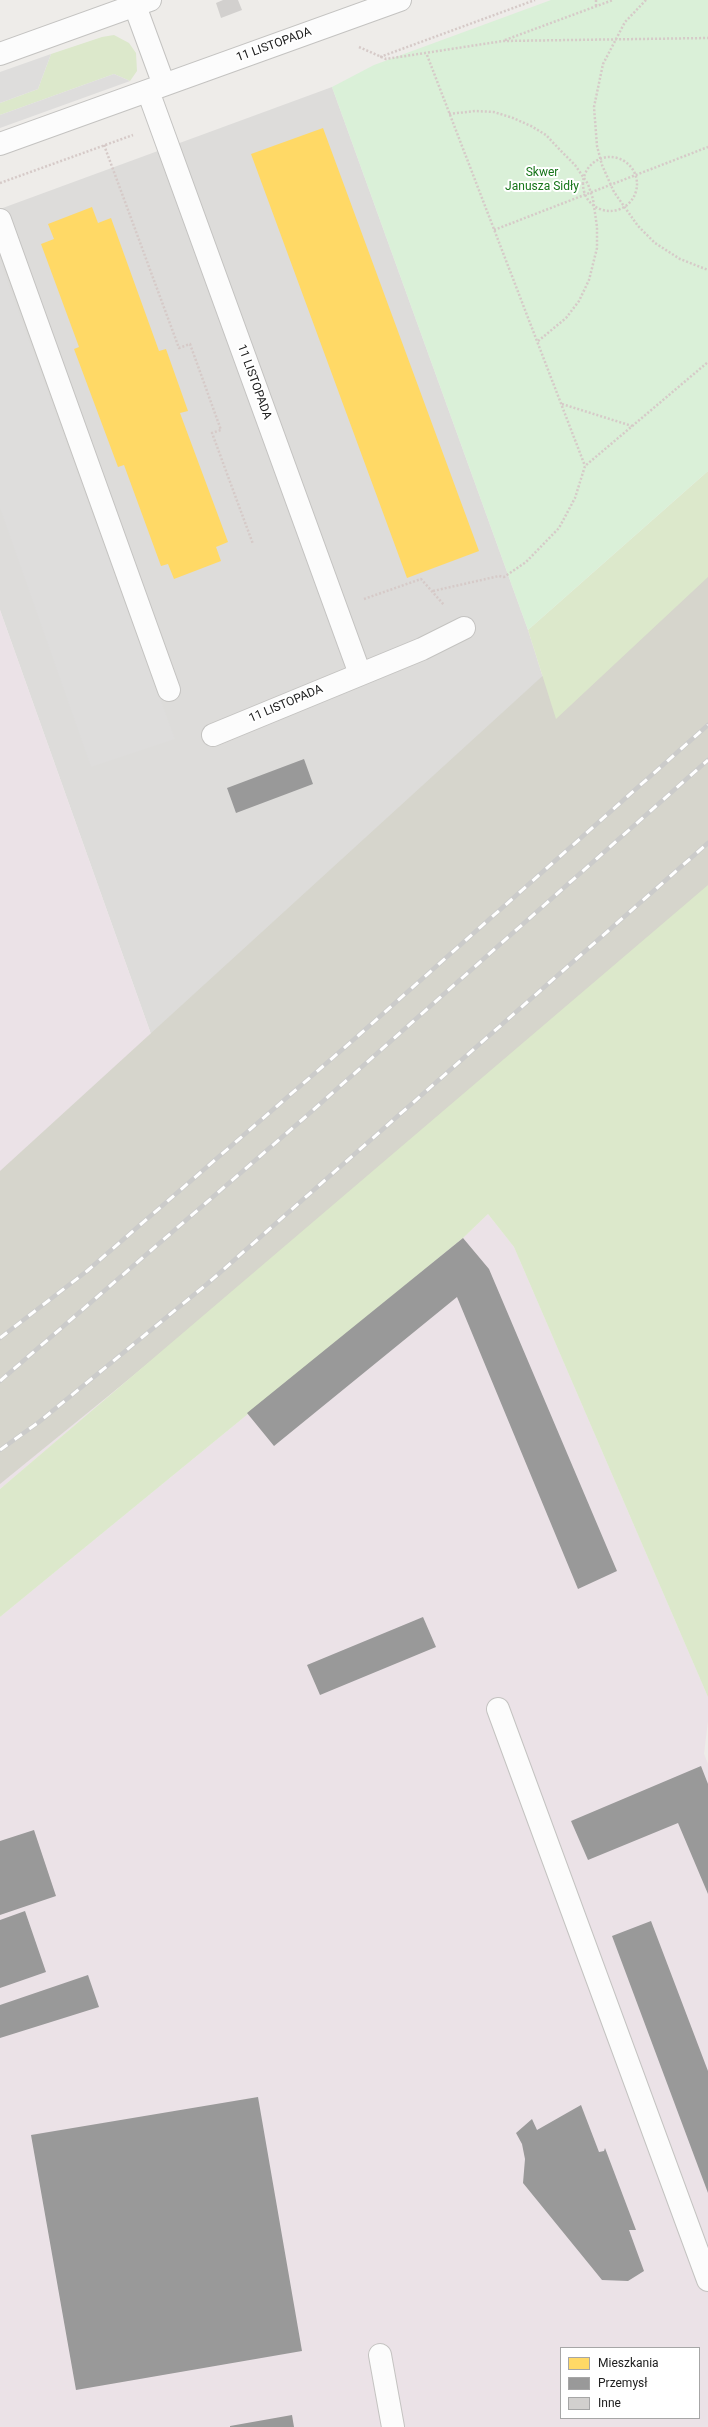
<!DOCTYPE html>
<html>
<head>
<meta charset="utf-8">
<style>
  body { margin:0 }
  #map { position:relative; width:708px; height:2427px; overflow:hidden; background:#eeece9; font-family:Roboto,sans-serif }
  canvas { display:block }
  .legend { position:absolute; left:560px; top:2347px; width:140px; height:72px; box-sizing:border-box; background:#fff; border:1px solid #a6a6a6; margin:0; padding:5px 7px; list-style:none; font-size:12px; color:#202020 }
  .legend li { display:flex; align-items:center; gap:8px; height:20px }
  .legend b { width:20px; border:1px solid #a6a6a6 }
</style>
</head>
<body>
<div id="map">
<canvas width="708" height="2427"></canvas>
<ul class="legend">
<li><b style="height:11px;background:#ffd966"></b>Mieszkania</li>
<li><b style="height:11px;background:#999"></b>Przemysł</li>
<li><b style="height:11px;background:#d2d0ce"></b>Inne</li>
</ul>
</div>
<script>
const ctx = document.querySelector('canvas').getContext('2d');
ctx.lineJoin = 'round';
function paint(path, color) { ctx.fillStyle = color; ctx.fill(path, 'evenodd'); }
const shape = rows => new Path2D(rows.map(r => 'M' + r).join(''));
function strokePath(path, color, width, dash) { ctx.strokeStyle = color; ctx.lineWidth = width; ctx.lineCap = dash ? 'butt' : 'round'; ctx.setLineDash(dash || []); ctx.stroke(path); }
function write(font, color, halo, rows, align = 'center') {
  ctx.font = font + ' Roboto,sans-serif'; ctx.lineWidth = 4; ctx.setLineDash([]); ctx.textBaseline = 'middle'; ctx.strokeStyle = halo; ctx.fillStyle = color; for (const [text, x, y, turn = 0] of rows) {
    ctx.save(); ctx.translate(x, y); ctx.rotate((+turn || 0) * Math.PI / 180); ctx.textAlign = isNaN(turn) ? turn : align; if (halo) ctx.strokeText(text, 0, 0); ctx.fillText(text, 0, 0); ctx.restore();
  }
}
const residential = shape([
  [332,87,528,630,556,719,168,1082,0,610,0,209]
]);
const industrial = shape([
  [708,577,708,885,0,1489,0,610,168,1082],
  [488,1214,514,1247,708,1697,708,1721,704,1754,708,1764,708,2427,0,2427,0,1617,463,1238],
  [561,2348,699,2348,699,2418,561,2418]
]);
const construction = shape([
  [708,525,708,889,428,1136,0,1484,0,1171]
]);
const grass = shape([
  [114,35,129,43,136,53,137,71,130,81,114,74,0,115,0,103,38,89,51,54,102,37],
  [708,471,708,577,556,719,528,630],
  [708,885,708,1697,514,1247,488,1214,463,1238,0,1617,0,1489]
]);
const park = shape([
  [551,0,708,0,708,471,528,630,332,87,374,65]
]);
const parking = shape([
  [51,54,38,89,0,103,0,72],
  [114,74,130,81,0,128,0,115],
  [0,261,175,739,91,767,0,508]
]);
const homes = shape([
  [323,128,479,551,407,578,251,154],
  [92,207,98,223,111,218,159,351,166,349,188,411,180,413,228,542,216,547,221,561,174,579,168,564,161,566,124,465,118,467,74,349,79,347,41,244,54,239,48,224]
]);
const industry = shape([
  [304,759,313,784,236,813,227,788],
  [463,1238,489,1269,617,1571,578,1589,457,1297,274,1446,247,1413],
  [423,1617,436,1647,320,1695,307,1665],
  [701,1766,708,1784,708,1894,678,1823,588,1860,571,1821],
  [34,1830,56,1896,0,1915,0,1841],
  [25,1911,46,1972,0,1988,0,1920],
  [651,1921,708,2071,708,2193,612,1936],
  [88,1975,99,2007,0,2038,0,2005],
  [258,2097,302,2351,76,2390,31,2135],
  [581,2105,599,2152,604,2151,605,2148,636,2230,629,2230,644,2271,628,2281,602,2280,523,2183,525,2159,522,2144,516,2133,532,2119,537,2130],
  [292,2415,294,2427,230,2427,230,2426]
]);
const building = shape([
  [223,0,238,0,242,10,221,18,216,3]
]);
const path = shape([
  [596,0,596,6],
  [646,0,625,22,603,64,594,107,597,146,602,165,614,192,638,226,655,243,680,259,708,270],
  [505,40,613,0],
  [359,47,386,59,503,41,708,38],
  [427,55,585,466],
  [380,57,535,0],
  [449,114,475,111,494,112,513,118,531,126,546,135,561,151,575,165,588,184,593,199,597,227,597,248,589,280,579,301,566,318,537,342],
  [104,145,179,348,190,344,221,430,212,433,253,544],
  '583 184a27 27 0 1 1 54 0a27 27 0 1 1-54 0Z',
  [0,183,133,135],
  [494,230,708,147],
  [562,404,632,426],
  [433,591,499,576,504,577,526,562,559,528,575,498,585,466,708,362],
  [364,599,421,579,444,605]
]);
const minor = shape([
  [135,6,164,85],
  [0,54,150,0],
  [148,91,360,674],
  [0,144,400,0],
  [0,220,169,690],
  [213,735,422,649,464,628],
  [498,1709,708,2280],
  [380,2355,393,2427]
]);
const rail = shape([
  [0,1338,87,1271,359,1035,708,725],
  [0,1381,303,1119,708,760],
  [0,1450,39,1422,207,1284,708,843]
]);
const streetNames = [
  ["11 LISTOPADA",274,45,-20],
  ["11 LISTOPADA",254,382,70],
  ["11 LISTOPADA",286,704,-23]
];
const parkNames = [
  ["Skwer",542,173],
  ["Janusza Sidły",542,187]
];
paint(residential, '#dddcda');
paint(industrial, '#ebe2e7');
paint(construction, '#d6d5cc');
paint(grass, '#dce8cb');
paint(park, '#daf0d8');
paint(parking, '#dedddc');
paint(homes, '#ffd966');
paint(industry, '#999');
paint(building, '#d2d0ce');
strokePath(minor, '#c4c3c1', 24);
strokePath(path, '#d6cac8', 2.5, [2, 2]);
strokePath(minor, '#fcfcfc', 22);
strokePath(rail, '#cbcbca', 4.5);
strokePath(rail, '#fff', 3, [9]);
write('12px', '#202020', '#fff', streetNames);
write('12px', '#17751a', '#fff', parkNames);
</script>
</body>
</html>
